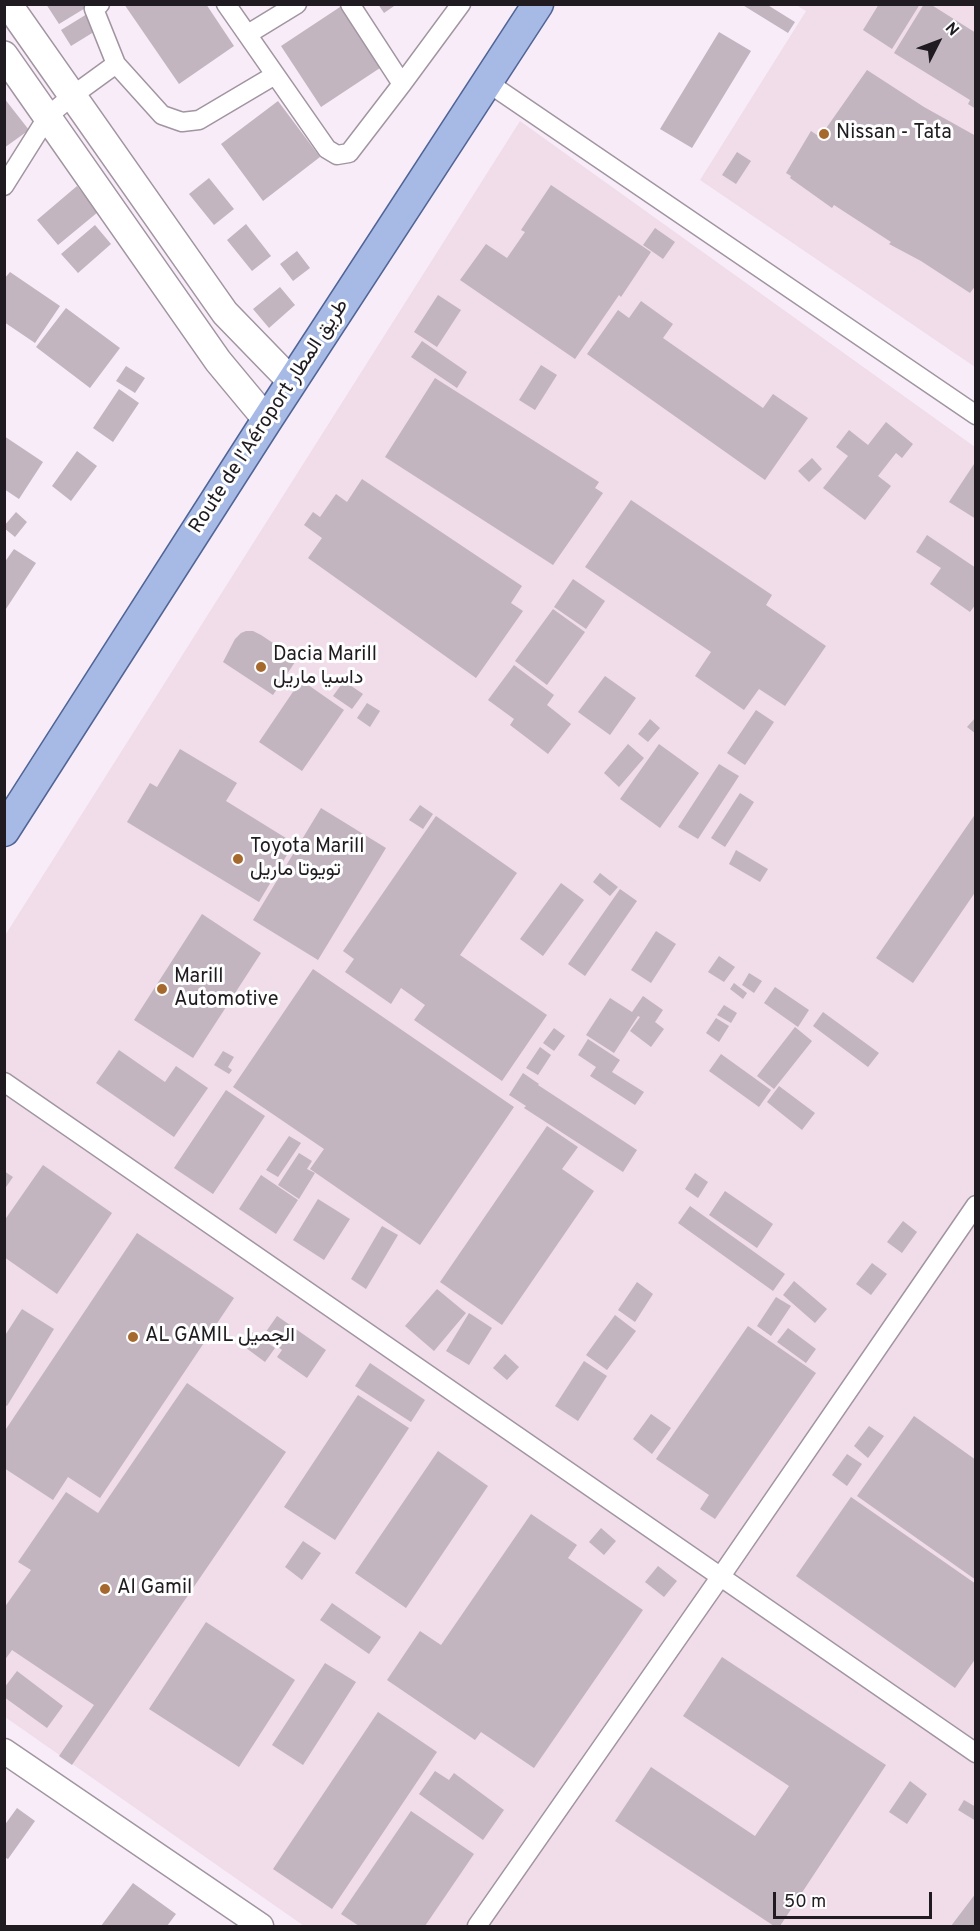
<!DOCTYPE html>
<html>
<head>
<meta charset="utf-8">
<style>
  body { margin:0 }
  #map { position:relative; width:980px; height:1931px; overflow:hidden; background:#f8ecf9; font-family:Overpass,sans-serif }
  canvas { display:block }
  .frame { position:absolute; inset:0; border:6px solid #1f1b20; pointer-events:none }
  .north { position:absolute; left:908px; top:12px; width:60px; height:60px; -webkit-text-stroke:4px #fefefe; paint-order:stroke; rotate:48deg; font-size:16px; font-weight:700; line-height:24px; text-align:center; color:#1f1b20 }
  .north::after { content:''; display:block; margin:auto; width:21px; height:27px; background:#1f1b20; clip-path:polygon(50% 0,100% 100%,50% 72%,0 100%) }
  .scale { position:absolute; left:773px; top:1892px; width:159px; height:27px; box-sizing:border-box; border:3px solid #1f1b20; border-top:0; padding-left:8px; font-size:18px; line-height:21px; white-space:nowrap; color:#1f1b20; -webkit-text-stroke:4px #fefefe; paint-order:stroke }
</style>
</head>
<body>
<div id="map">
<canvas width="980" height="1931"></canvas>
<div class="frame"></div>
<div class="north">N</div>
<div class="scale">50 m</div>
</div>
<script>
const ctx = document.querySelector('canvas').getContext('2d');
ctx.lineJoin = 'round';
function paint(path, color) { ctx.fillStyle = color; ctx.fill(path, 'evenodd'); }
const shape = rows => new Path2D(rows.map(r => 'M' + r).join(''));
function strokePath(path, color, width, dash) { ctx.strokeStyle = color; ctx.lineWidth = width; ctx.lineCap = dash ? 'butt' : 'round'; ctx.setLineDash(dash || []); ctx.stroke(path); }
function write(font, color, halo, rows, align = 'center') {
  ctx.font = font + ' Overpass,Vazirmatn,sans-serif'; ctx.lineWidth = 6; ctx.setLineDash([]); ctx.textBaseline = 'middle'; ctx.strokeStyle = halo; ctx.fillStyle = color; for (const [text, x, y, turn = 0] of rows) {
    ctx.save(); ctx.translate(x, y); ctx.rotate((+turn || 0) * Math.PI / 180); ctx.textAlign = isNaN(turn) ? turn : align; if (halo) ctx.strokeText(text, 0, 0); ctx.fillText(text, 0, 0); ctx.restore();
  }
}
const industrial = shape([
  [796,5,975,5,975,367,700,180,806,11],
  [520,121,975,447,975,1926,304,1926,5,1717,4,937]
]);
const building = shape([
  [46,4,86,4,87,7,59,24],
  [124,4,206,4,234,46,179,84],
  [378,4,397,4,384,13],
  [741,4,766,4,795,22,788,33],
  [879,4,920,4,892,49,863,30],
  [924,4,930,4,976,33,976,109,968,104,970,100,894,53],
  [340,7,380,68,321,107,281,46],
  [87,14,97,30,71,46,61,30],
  [719,32,751,51,692,148,660,129],
  [867,70,924,107,976,136,976,285,970,293,921,261,889,244,891,242,834,205,832,208,790,178,791,176,786,173,811,131,820,137],
  [4,98,29,130,4,148],
  [278,101,320,157,263,201,221,144],
  [737,152,751,161,736,184,722,175],
  [209,178,234,209,214,225,189,194],
  [551,185,651,252,621,297,619,295,575,359,460,280,486,244,507,258,525,232,521,230],
  [77,186,98,212,58,245,37,220],
  [246,224,271,256,252,271,227,240],
  [95,225,111,244,78,273,61,254],
  [655,228,675,242,663,259,643,245],
  [297,251,310,268,293,281,280,264],
  [10,272,60,306,35,343,4,322,4,279],
  [280,287,295,305,269,328,253,309],
  [438,295,461,310,437,347,414,332],
  [641,301,673,324,663,338,763,408,773,394,808,418,765,480,587,354,618,310,629,318],
  [66,308,120,348,90,388,36,347],
  [422,341,467,372,457,388,411,357],
  [541,365,557,375,535,410,519,400],
  [126,366,145,378,135,393,116,381],
  [435,378,599,482,595,488,603,493,553,565,385,457],
  [119,389,139,403,113,442,93,428],
  [886,422,913,444,902,458,896,453,878,476,891,486,865,520,823,488,848,456,836,447,849,430,868,445],
  [4,436,43,462,19,499,4,489],
  [77,451,97,466,71,501,52,486],
  [812,458,822,469,809,482,798,471],
  [976,461,976,519,949,502],
  [362,479,522,586,511,603,523,611,476,678,308,558,322,538,304,525,313,512,320,517,336,494,347,502],
  [631,500,772,595,766,605,826,646,785,706,759,689,744,710,695,676,711,652,585,567],
  [16,512,27,522,15,537,4,528,4,526],
  [927,535,976,568,976,604,970,612,930,584,941,568,916,552],
  [14,549,36,563,4,612,4,563],
  [573,579,605,601,586,629,554,607],
  [553,609,585,632,547,685,515,661],
  [246,631,253,631,261,635,297,659,273,695,223,662,235,639,241,633],
  [514,665,554,695,547,705,571,724,548,754,510,725,514,719,488,700],
  [605,676,636,698,610,735,578,712],
  [301,680,344,710,302,771,259,742],
  [344,681,363,694,352,709,333,696],
  [367,703,380,711,370,727,357,718],
  [756,710,774,722,745,765,727,753],
  [976,717,976,734,967,727],
  [650,719,660,728,648,742,638,734],
  [628,744,644,758,619,787,604,773],
  [659,744,699,773,660,828,620,799],
  [180,749,237,783,226,801,294,843,259,902,127,822,150,783,157,787],
  [719,764,739,776,698,839,678,827],
  [740,793,754,802,725,847,711,838],
  [420,805,433,814,423,829,409,820],
  [321,808,386,848,318,960,253,920],
  [976,813,976,891,913,983,876,958],
  [436,816,517,873,460,955,547,1015,502,1081,414,1020,425,1005,401,988,391,1004,345,972,354,959,343,951],
  [736,850,768,869,760,882,729,864],
  [600,873,618,887,610,896,593,882],
  [561,883,584,900,543,956,520,939],
  [620,889,637,901,585,976,568,964],
  [202,914,261,953,193,1058,134,1020],
  [656,931,676,944,651,983,631,970],
  [719,956,735,967,724,982,708,972],
  [313,969,514,1107,420,1245,310,1169,324,1149,233,1087],
  [749,973,762,981,754,993,742,985],
  [734,983,747,993,743,999,730,989],
  [775,987,809,1010,798,1027,764,1003],
  [643,996,663,1010,655,1022,664,1029,651,1047,630,1031,640,1017,638,1016,614,1053,586,1035,610,998,632,1012],
  [724,1005,737,1013,731,1023,717,1015],
  [823,1012,879,1053,868,1067,813,1026],
  [716,1018,729,1026,719,1042,706,1033],
  [795,1027,812,1041,774,1089,757,1076],
  [554,1028,565,1036,554,1051,543,1043],
  [588,1039,620,1060,612,1072,644,1092,635,1105,590,1076,596,1067,578,1055],
  [540,1047,551,1055,538,1075,526,1068],
  [119,1050,165,1082,176,1066,208,1088,174,1137,96,1083],
  [223,1051,234,1057,228,1067,232,1070,229,1074,214,1065],
  [721,1054,771,1090,759,1107,709,1071],
  [523,1073,539,1084,538,1085,637,1150,623,1172,524,1108,526,1106,509,1095],
  [779,1086,815,1113,802,1130,767,1102],
  [226,1090,265,1116,213,1194,174,1168],
  [547,1126,578,1147,562,1169,594,1191,502,1325,440,1282],
  [289,1136,301,1143,278,1177,266,1170],
  [299,1153,312,1161,307,1169,315,1173,299,1199,278,1185],
  [43,1165,112,1213,57,1294,4,1257,4,1221],
  [4,1171,13,1177,4,1190],
  [695,1173,708,1182,698,1198,685,1189],
  [261,1175,298,1200,276,1234,239,1209],
  [725,1191,773,1224,757,1248,709,1215],
  [318,1199,350,1219,324,1260,293,1240],
  [690,1206,785,1274,773,1291,678,1223],
  [903,1221,917,1232,902,1253,887,1242],
  [382,1226,398,1235,366,1289,351,1279],
  [137,1233,234,1298,100,1498,68,1477,53,1500,4,1468,4,1432],
  [872,1263,887,1274,871,1295,856,1284],
  [794,1281,827,1309,815,1323,783,1295],
  [637,1282,653,1294,635,1322,618,1310],
  [437,1289,466,1313,434,1351,405,1326],
  [776,1297,791,1306,771,1336,757,1326],
  [22,1309,54,1329,7,1406,4,1404,4,1337],
  [469,1313,492,1328,469,1365,446,1351],
  [615,1315,636,1331,607,1370,586,1355],
  [277,1316,326,1350,307,1378,277,1357,282,1350,263,1336],
  [748,1326,816,1373,715,1519,700,1509,709,1495,656,1459],
  [788,1328,816,1349,806,1363,777,1342],
  [252,1332,275,1348,265,1362,242,1345],
  [505,1354,519,1367,507,1380,493,1368],
  [584,1361,607,1376,578,1421,555,1406],
  [370,1363,425,1400,411,1422,355,1386],
  [187,1383,286,1452,72,1765,59,1756,94,1705,12,1650,4,1661,4,1608,31,1570,18,1562,66,1492,98,1513],
  [358,1395,409,1428,335,1540,284,1507],
  [651,1414,671,1428,652,1454,633,1439],
  [914,1416,976,1460,976,1580,857,1496],
  [869,1426,884,1436,868,1458,854,1446],
  [438,1451,488,1486,406,1608,355,1573],
  [847,1454,862,1464,847,1486,832,1475],
  [851,1497,976,1584,976,1658,955,1688,796,1576],
  [531,1514,577,1545,568,1558,643,1610,534,1768,481,1732,475,1740,387,1680,420,1631,441,1645],
  [601,1528,616,1541,604,1555,589,1542],
  [303,1541,321,1553,302,1580,285,1567],
  [658,1566,677,1581,664,1597,645,1582],
  [332,1603,381,1637,369,1654,320,1620],
  [206,1622,295,1680,239,1767,149,1709],
  [722,1657,886,1765,780,1926,774,1926,615,1821,651,1767,755,1836,789,1786,683,1716],
  [325,1663,356,1682,303,1765,272,1745],
  [17,1671,63,1706,47,1728,4,1697,4,1688],
  [378,1712,437,1752,332,1909,273,1869],
  [435,1771,449,1780,454,1773,504,1810,483,1840,419,1794],
  [910,1781,927,1794,907,1824,889,1812],
  [964,1800,976,1807,976,1821,958,1810],
  [17,1808,35,1821,8,1859,4,1857,4,1826],
  [411,1811,474,1854,425,1926,359,1926,341,1914],
  [133,1883,176,1914,167,1926,101,1926],
  [976,1893,976,1926,951,1926]
]);
const minor = shape([
  [226,4,327,149,337,155,349,153,402,84,461,4],
  [350,4,402,84],
  [248,34,297,4],
  [116,64,162,115,182,122,199,120,275,75],
  [487,82,976,415],
  [4,186,48,116,72,96,116,64,94,9,100,4],
  [4,1082,976,1753],
  [477,1926,721,1576,976,1205]
]);
const tertiary = shape([
  [4,1751,261,1926]
]);
const secondary = shape([
  [8,4,225,313,292,382],
  [4,55,218,361,267,420]
]);
const primary = shape([
  [4,831,267,420,538,4]
]);
const markers = [
  [824,134,6,"#a6692d"],
  [261,667,6,"#a6692d"],
  [238,859,6,"#a6692d"],
  [162,989,6,"#a6692d"],
  [133,1337,6,"#a6692d"],
  [105,1589,6,"#a6692d"]
];
const poiNames = [
  ["Nissan - Tata",836,134],
  ["Dacia Marill",273,656],
  ["داسيا ماريل",273,679],
  ["Toyota Marill",250,848],
  ["تويوتا ماريل",250,871],
  ["Marill",174,978],
  ["Automotive",174,1001],
  ["AL GAMIL الجميل",145,1337],
  ["Al Gamil",117,1589]
];
const streetNames = [
  ["Route de l'Aéroport طريق المطار",270,417,-57]
];
paint(industrial, '#f1dcea');
paint(building, '#c2b5c0');
strokePath(minor, '#a095a1', 21);
strokePath(tertiary, '#a095a1', 27);
strokePath(secondary, '#a095a1', 30);
strokePath(primary, '#506495', 33);
strokePath(minor, '#fff', 18);
strokePath(tertiary, '#fff', 24);
strokePath(secondary, '#fff', 27);
strokePath(primary, '#a6bae5', 30);
for (const [x, y, r, color] of markers) { const dot = new Path2D(); dot.arc(x, y, r, 0, 2 * Math.PI); ctx.fillStyle = color; ctx.fill(dot); strokePath(dot, '#fefefe', 2); }
write('20px', '#1f1b20', '#fefefe', poiNames, 'left');
write('20px', '#1f1b20', '#fefefe', streetNames);
</script>
</body>
</html>
